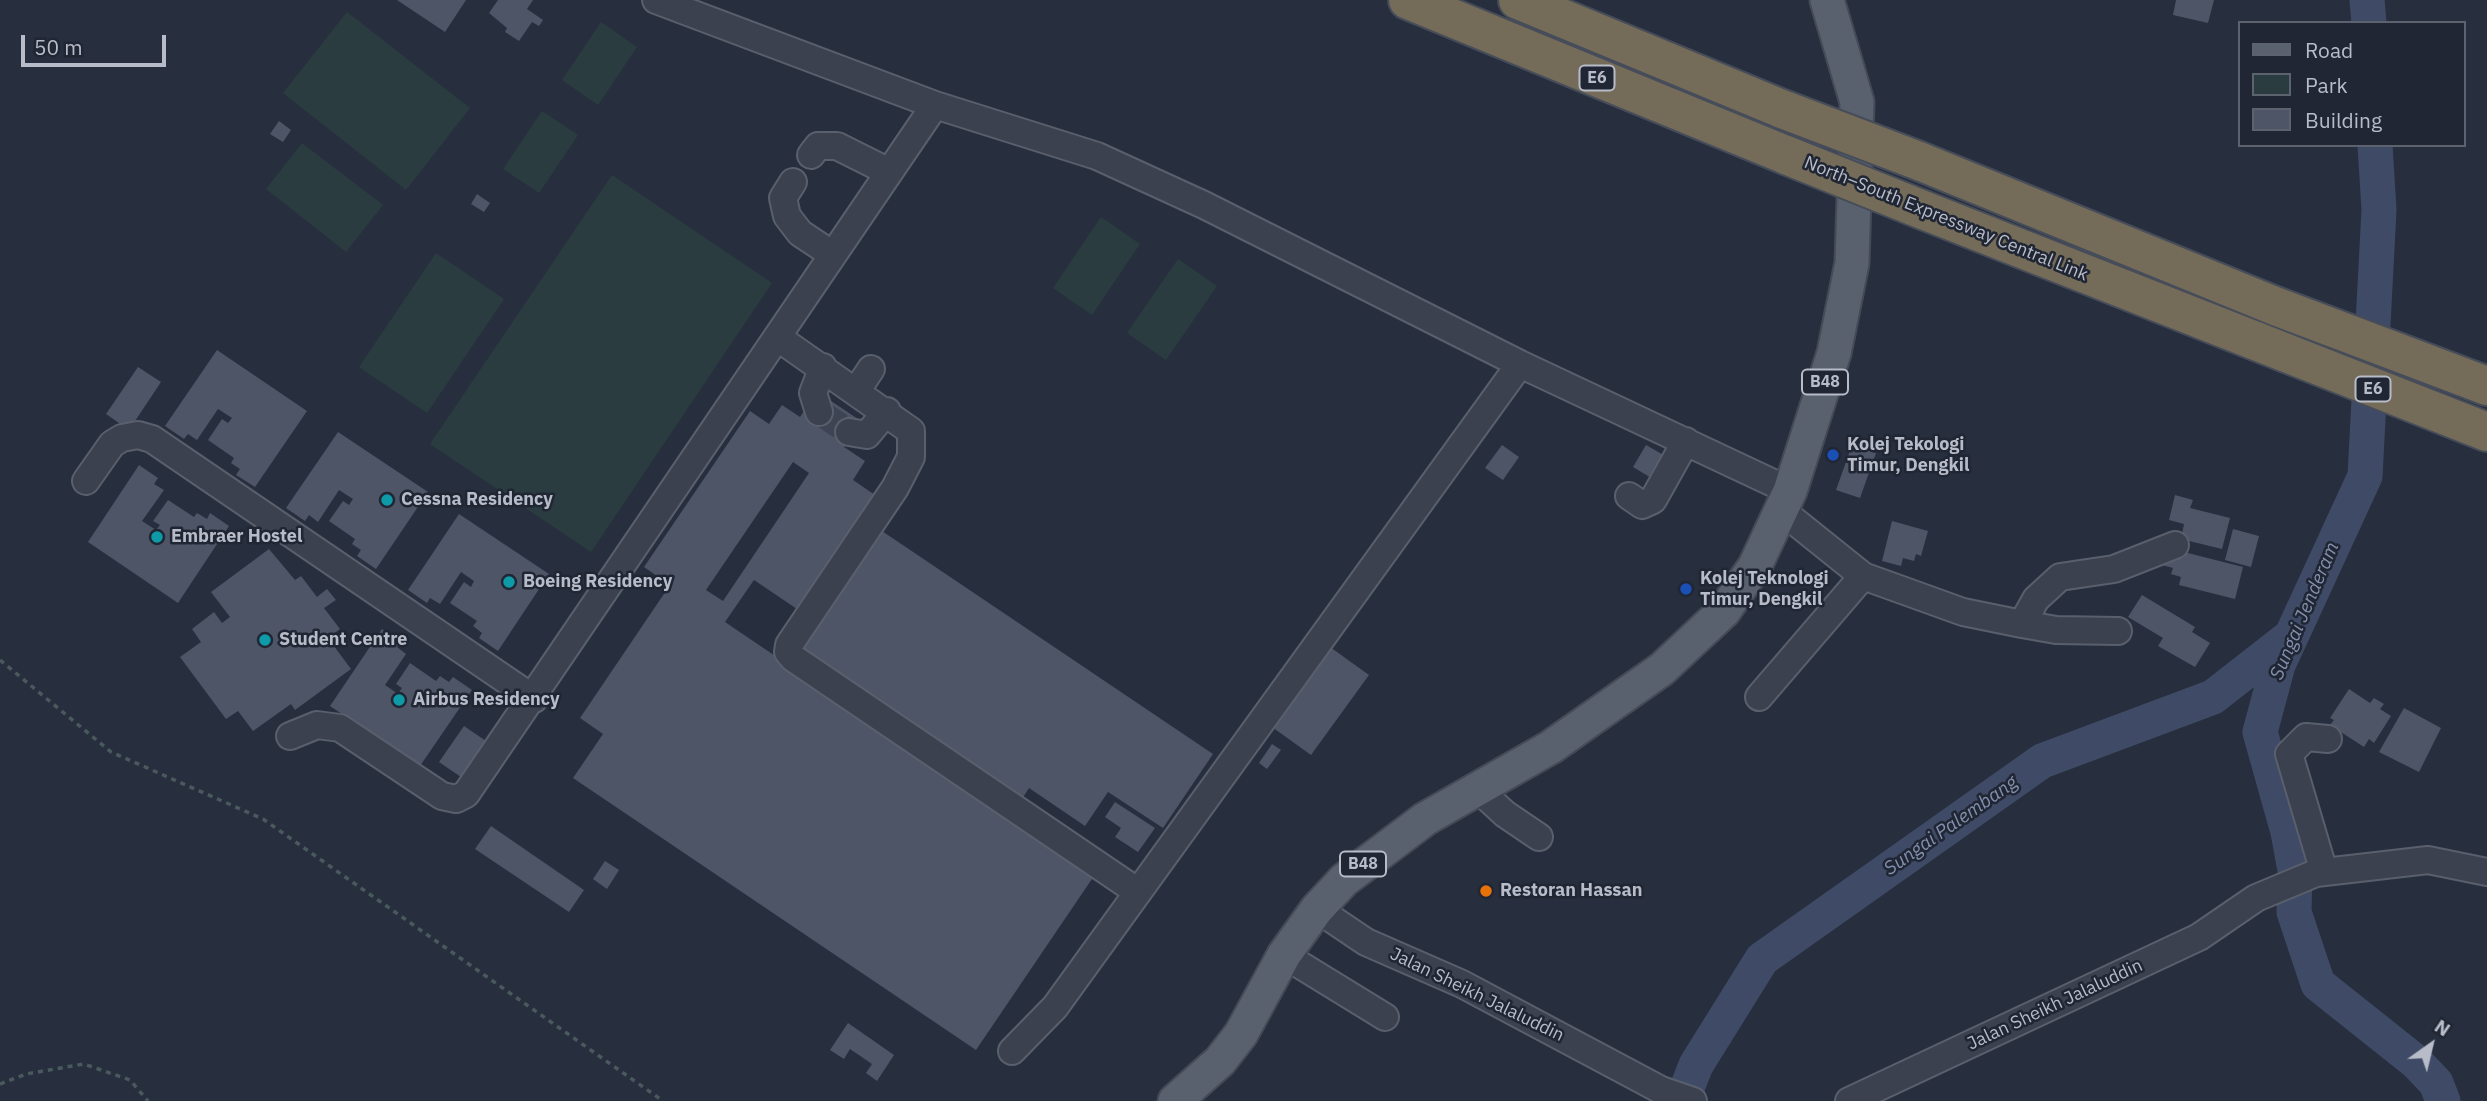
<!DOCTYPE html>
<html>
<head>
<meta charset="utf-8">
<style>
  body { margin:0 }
  #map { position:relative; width:2487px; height:1101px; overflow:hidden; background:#272f3e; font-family:"IBM Plex Sans",sans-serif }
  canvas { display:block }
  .legend { position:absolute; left:2238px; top:21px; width:228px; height:126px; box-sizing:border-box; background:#202633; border:2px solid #5d626f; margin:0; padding:9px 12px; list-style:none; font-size:21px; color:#b8bcc9 }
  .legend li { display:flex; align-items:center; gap:14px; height:35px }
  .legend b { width:35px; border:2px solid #5d626f }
  .north { position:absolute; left:2396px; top:1010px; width:70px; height:70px; -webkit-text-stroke:5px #202633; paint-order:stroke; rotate:34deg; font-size:19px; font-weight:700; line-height:28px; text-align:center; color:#b8bcc9 }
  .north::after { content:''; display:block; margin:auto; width:24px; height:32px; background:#b8bcc9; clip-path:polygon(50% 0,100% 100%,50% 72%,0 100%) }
  .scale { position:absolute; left:21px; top:35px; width:145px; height:32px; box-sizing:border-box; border:4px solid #b8bcc9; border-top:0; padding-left:9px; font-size:21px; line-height:24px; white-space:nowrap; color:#b8bcc9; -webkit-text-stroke:5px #202633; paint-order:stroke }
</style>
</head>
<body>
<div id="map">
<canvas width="2487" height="1101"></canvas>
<ul class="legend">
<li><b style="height:9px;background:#59606e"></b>Road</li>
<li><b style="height:19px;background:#2a3c40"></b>Park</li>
<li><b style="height:19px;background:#4e5567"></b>Building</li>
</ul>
<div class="north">N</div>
<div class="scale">50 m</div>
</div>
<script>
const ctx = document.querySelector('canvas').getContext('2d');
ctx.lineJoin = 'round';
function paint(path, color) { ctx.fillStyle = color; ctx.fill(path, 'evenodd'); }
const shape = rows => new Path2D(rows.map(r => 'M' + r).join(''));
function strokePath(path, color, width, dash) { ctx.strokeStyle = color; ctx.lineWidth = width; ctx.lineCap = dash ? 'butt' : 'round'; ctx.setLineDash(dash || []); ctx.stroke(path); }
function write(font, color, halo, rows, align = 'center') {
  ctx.font = font + ' "IBM Plex Sans",sans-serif'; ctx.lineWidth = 5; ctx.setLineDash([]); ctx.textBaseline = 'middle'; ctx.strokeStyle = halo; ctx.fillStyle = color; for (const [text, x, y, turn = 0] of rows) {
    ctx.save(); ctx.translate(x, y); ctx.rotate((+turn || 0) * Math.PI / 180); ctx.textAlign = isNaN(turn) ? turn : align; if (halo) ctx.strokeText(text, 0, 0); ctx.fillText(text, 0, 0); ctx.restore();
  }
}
const green = shape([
  [347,12,470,108,406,190,283,93],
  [601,22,637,47,598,105,562,80],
  [542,111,578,135,539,193,503,169],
  [302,143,383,205,346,252,266,189],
  [612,175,772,283,591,552,430,444],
  [1101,217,1140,244,1092,315,1053,288],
  [436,253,504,299,427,413,359,367],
  [1178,259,1217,286,1166,360,1127,333]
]);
const river = shape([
  [2367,0,2369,23],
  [2375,145,2379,210,2365,476,2278,665,2260,732,2288,832,2295,870,2294,912,2318,984,2416,1062,2436,1083,2443,1101],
  [1682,1101,1696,1065,1762,959,2042,761,2213,697,2291,636]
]);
const building = shape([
  [397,0,466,0,445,32],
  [498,0,533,0,527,9,543,20,539,26,532,22,519,41,505,32,507,28,489,13],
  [2176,0,2214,0,2208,23,2173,15],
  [279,121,291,130,283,142,270,134],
  [477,194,490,203,484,212,471,204],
  [217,350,307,411,255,487,236,475,240,469,231,463,234,458,208,440,222,419,228,423,232,418,218,409,197,440,188,434,184,439,165,426],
  [138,367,161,382,129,430,106,414],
  [828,399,858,419,846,435,850,438,844,447,865,461,853,480,875,495,797,609,754,580,725,622,886,731,795,654,879,529,1213,754,1163,828,1108,792,1085,826,1029,788,1018,805,1096,873,976,1050,573,778,603,734,580,718,670,585,644,567,750,411,769,424,782,405,800,417,806,408],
  [793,462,809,473,723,601,706,590],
  [338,432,428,492,376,569,357,556,361,550,352,544,355,539,329,521,343,501,349,505,353,499,339,490,318,522,309,515,305,521,286,508],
  [1502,445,1519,457,1503,480,1485,468],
  [1646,445,1667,457,1653,479,1633,467],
  [1852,445,1876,453,1860,498,1836,490],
  [139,465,158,478,154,484,164,490,142,521,156,530,160,525,153,521,168,500,194,517,197,513,207,519,210,513,229,526,178,603,88,542],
  [2175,495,2193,500,2190,508,2230,518,2222,549,2181,539,2184,524,2169,520],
  [459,514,549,574,498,651,479,638,482,633,473,626,477,621,450,603,464,582,471,587,474,581,461,572,440,604,430,598,427,603,408,590],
  [1892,521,1928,531,1921,556,1916,554,1914,561,1903,558,1901,566,1882,561],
  [2233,529,2259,536,2251,567,2225,560],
  [269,549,295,580,301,576,317,597,327,589,336,600,324,608,340,629,328,638,351,669,295,710,291,704,253,731,238,711,226,719,180,657,201,642,192,629,214,612,222,623,230,617,211,592],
  [2180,551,2243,567,2235,599,2179,585,2181,577,2171,574,2173,568,2158,564],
  [2142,595,2195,627,2192,632,2210,643,2195,667,2158,646,2163,638,2128,617],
  [382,629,401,642,397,647,406,654,385,685,398,694,402,688,396,684,410,663,436,681,440,676,449,682,453,677,472,690,420,766,330,706],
  [1330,647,1369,675,1311,755,1272,727],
  [2349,689,2370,703,2374,698,2384,704,2380,709,2391,716,2374,743,2369,739,2364,747,2330,725,2334,720,2330,718],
  [2404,708,2441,728,2419,772,2379,752],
  [464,726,486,741,461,777,439,762],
  [1272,744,1281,750,1267,769,1259,763],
  [1115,802,1155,828,1138,852,1115,837,1121,828,1105,817],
  [491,826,584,890,569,912,475,849],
  [605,861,619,870,607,889,593,879],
  [848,1023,894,1055,877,1081,866,1073,872,1064,850,1049,844,1059,830,1050]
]);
const minorTunnel = shape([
  [819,412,849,432]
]);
const path = shape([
  [0,660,111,752,263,819,663,1101],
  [0,1084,26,1074,84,1064,130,1080,148,1101]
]);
const minor = shape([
  [656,0,935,105,1097,156,1204,205,1520,364,1790,491],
  [811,155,818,146,837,146,889,172],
  [793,182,783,198,787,216,800,233,833,255],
  [777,337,911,431,911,457,895,488,789,645,788,652,793,658,1138,892],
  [857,390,871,369],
  [819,412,813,393,823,367],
  [849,432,867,435,887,411],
  [86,481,112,444,122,438,138,435,152,439,534,699],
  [1629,496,1642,505,1653,500,1686,441],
  [1782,511,1863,576,1963,612,2022,624,2036,599,2060,577,2114,569,2175,545],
  [2022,624,2056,630,2118,631],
  [1759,697,1863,576],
  [290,736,317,725,340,728,442,796,456,799,466,794,935,105],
  [1479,790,1505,814,1539,837],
  [2324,872,2289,754,2306,737,2328,739],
  [1317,909,1366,942,1462,984,1661,1090,1693,1101],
  [1284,955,1385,1017],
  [1012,1051,1055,1007,1520,364],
  [1849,1101,2199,937,2256,898,2316,873,2428,860,2487,872]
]);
const major = shape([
  [1175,1101,1220,1061,1241,1034,1284,955,1317,909,1344,880,1425,819,1551,747,1662,669,1724,611,1755,566,1790,491,1834,353,1852,263,1857,102,1827,0]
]);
const highway = shape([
  [1408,0,1786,155],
  [1518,0,1782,109],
  [1919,161,2275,306,2487,386],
  [1923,210,2487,432]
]);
const highwayBridge = shape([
  [1782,109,1919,161],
  [1786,155,1923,210]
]);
const markers = [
  [1833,455,7,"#1a4fb4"],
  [387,500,7,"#0f9aa8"],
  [157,537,7,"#0f9aa8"],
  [509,582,7,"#0f9aa8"],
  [1686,589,7,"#1a4fb4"],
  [265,640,7,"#0f9aa8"],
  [399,700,7,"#0f9aa8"],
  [1486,891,7,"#e8710a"]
];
const shields = [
  [1597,78,35],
  [1825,382,46],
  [2373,389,35],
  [1363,864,46]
];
const shieldNames = [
  ["E6",1597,78],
  ["B48",1825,382],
  ["E6",2373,389],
  ["B48",1363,864]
];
const streetNames = [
  ["North–South Expressway Central Link",1946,219,22],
  ["Jalan Sheikh Jalaluddin",1477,995,26],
  ["Jalan Sheikh Jalaluddin",2055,1005,-25]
];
const poiNames = [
  ["Kolej Tekologi",1847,445],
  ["Timur, Dengkil",1847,466],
  ["Cessna Residency",401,500],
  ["Embraer Hostel",171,537],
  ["Kolej Teknologi",1700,579],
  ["Timur, Dengkil",1700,600],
  ["Boeing Residency",523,582],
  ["Student Centre",279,640],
  ["Airbus Residency",413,700],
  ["Restoran Hassan",1500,891]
];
const waterNames = [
  ["Sungai Jenderam",2305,611,-67],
  ["Sungai Palembang",1951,826,-35]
];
paint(green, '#2a3c40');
strokePath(river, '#3f4b66', 35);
paint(building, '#4e5567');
strokePath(minorTunnel, '#3d4453', 26, [26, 13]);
strokePath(minor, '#595f6c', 30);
strokePath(major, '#454a57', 37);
strokePath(highway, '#464c59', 42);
strokePath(path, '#49595e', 3.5, [5, 5]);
strokePath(minor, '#3b414e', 26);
strokePath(major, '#59606e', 33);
strokePath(highway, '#746c59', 38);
strokePath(highwayBridge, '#464c59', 42, []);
strokePath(highwayBridge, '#746c59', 38);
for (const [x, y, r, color] of markers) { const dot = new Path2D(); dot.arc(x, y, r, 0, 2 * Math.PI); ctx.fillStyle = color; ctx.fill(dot); strokePath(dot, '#202633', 2.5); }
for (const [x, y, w] of shields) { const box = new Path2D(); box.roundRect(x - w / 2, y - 12.5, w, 25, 5); ctx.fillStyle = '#202633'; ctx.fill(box); strokePath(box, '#b8bcc9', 2); }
write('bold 16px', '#b8bcc9', null, shieldNames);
write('18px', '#b8bcc9', '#202633', streetNames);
write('bold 18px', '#b8bcc9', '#202633', poiNames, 'left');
write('italic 19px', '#8290ae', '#202633', waterNames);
</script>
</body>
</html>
